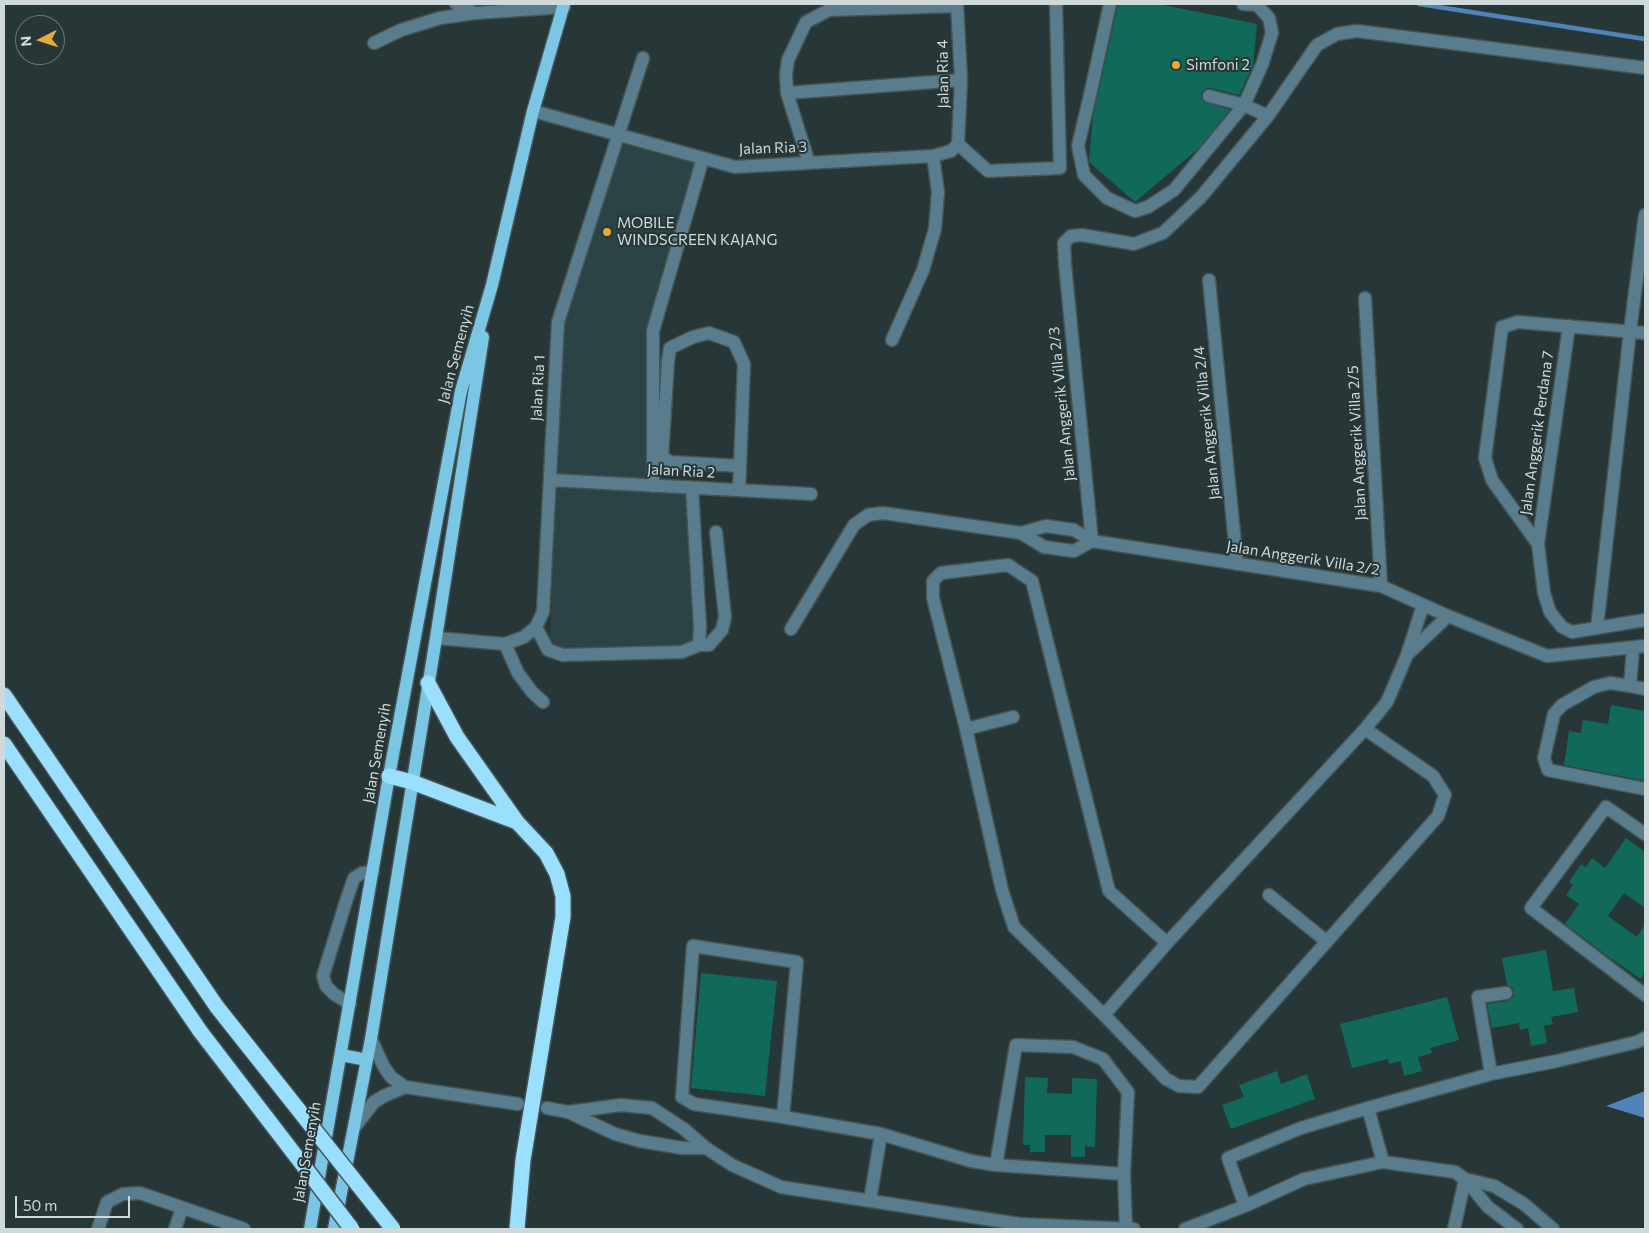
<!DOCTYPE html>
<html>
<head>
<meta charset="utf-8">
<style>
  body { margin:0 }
  #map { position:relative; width:1649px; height:1233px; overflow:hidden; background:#273738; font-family:Commissioner,sans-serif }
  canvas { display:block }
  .frame { position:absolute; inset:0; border:5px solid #cfd9da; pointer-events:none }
  .north { position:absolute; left:15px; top:15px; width:50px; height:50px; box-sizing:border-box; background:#273738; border:1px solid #6a7879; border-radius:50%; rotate:265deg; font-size:14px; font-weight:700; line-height:20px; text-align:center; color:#cfd9da }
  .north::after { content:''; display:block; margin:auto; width:18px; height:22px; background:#e8ab37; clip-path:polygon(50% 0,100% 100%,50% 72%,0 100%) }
  .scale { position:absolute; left:15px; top:1196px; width:115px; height:22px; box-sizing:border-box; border:2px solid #cfd9da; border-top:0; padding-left:6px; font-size:15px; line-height:18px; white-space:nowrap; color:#cfd9da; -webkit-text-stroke:4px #273738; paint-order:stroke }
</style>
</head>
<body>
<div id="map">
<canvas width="1649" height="1233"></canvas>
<div class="frame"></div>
<div class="north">N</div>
<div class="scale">50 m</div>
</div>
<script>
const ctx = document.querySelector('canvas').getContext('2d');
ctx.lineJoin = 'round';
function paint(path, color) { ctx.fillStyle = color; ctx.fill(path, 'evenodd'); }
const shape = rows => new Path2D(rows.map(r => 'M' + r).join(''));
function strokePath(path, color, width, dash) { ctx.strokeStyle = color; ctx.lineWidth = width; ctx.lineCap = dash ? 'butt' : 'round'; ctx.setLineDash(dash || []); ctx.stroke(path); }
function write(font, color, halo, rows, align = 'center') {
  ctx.font = font + ' Commissioner,sans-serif'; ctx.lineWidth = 4; ctx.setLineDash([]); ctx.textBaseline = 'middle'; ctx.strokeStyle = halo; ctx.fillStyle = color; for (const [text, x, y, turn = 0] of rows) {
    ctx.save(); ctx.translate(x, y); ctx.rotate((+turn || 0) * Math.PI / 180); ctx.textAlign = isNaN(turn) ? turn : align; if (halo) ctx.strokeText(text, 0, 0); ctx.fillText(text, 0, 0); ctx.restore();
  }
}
const built = shape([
  [621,144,698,164,650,331,649,491,689,493,695,642,680,649,563,652,550,647,555,486,564,323]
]);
const water = shape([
  [1645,1091,1645,1118,1606,1106]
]);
const stream = shape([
  [1419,4,1645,39]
]);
const building = shape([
  [1118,4,1159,4,1257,24,1253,66,1239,95,1211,88,1206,88,1201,94,1201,98,1204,102,1230,110,1198,149,1135,202,1090,163,1089,159,1093,116],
  [1611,705,1645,711,1645,781,1564,765,1569,731,1581,733,1583,720,1608,724],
  [1626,838,1645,852,1645,908,1624,893,1608,916,1637,937,1645,924,1645,972,1641,979,1610,958,1565,924,1579,904,1566,895,1573,885,1569,882,1581,864,1586,867,1592,858,1605,868],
  [1546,950,1553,991,1574,988,1578,1012,1551,1017,1553,1024,1544,1026,1547,1043,1531,1046,1528,1028,1520,1030,1519,1023,1492,1028,1487,1004,1508,1001,1514,996,1513,988,1507,985,1502,958],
  [701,973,777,981,765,1096,691,1088],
  [1447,997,1459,1040,1430,1048,1432,1053,1418,1057,1422,1071,1404,1076,1401,1061,1389,1064,1388,1059,1352,1068,1340,1024],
  [1277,1071,1281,1084,1307,1074,1315,1099,1231,1129,1222,1105,1244,1097,1239,1085],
  [1025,1077,1048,1078,1047,1093,1072,1094,1072,1078,1097,1079,1095,1147,1085,1146,1085,1157,1071,1157,1071,1135,1045,1135,1045,1152,1030,1152,1030,1145,1023,1145]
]);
const minor = shape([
  [456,4,475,13,564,7],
  [957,4,961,80,958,144],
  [1110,4,1090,95,1078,146,1084,175,1107,198,1135,211,1148,207,1174,190,1244,105,1262,65,1272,33,1269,18,1257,5,1243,4],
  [374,43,401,30,440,18,475,13],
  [787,93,961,80],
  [1209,96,1244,105,1268,116],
  [533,111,735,167,933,156,951,151,958,144],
  [958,144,988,171,1060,168,1056,4],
  [809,163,787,93,786,74,788,60,806,22,829,10,957,6],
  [1209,280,1237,564],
  [1365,298,1381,586],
  [1645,333,1518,322,1502,327,1485,458,1492,480,1538,544,1544,593,1550,612,1562,627,1572,632,1645,620],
  [892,340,923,270,935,229,938,192,933,156],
  [550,480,811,494],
  [653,486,653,331,703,158],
  [739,490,740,466,744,364,734,342,709,333,693,337,670,348,668,361,662,457,671,462,740,466],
  [1021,533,1046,526,1074,530,1092,541,1381,586,1448,616,1547,656,1645,646],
  [1092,541,1065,264,1064,243,1071,236,1082,235,1134,244,1163,233,1201,197,1268,116,1317,45,1337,34,1357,31,1645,68],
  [1538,544,1569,326],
  [536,627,548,650,563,655,682,652,699,645,700,627,692,488],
  [1597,628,1630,331,1645,215],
  [791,629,854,525,868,515,883,513,1021,533,1044,547,1074,551,1092,541],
  [436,638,505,644,524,637,536,627,543,612,558,322,643,58],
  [505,644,518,673,532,692,543,702],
  [699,645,709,645,722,630,725,617,716,532],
  [1633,648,1630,686,1610,683,1594,687,1562,705,1554,714,1544,758,1548,770,1645,789],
  [1409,653,1448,616],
  [1630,686,1645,689],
  [966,729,1013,717],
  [1645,834,1606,807,1531,908,1645,995],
  [1269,895,1326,941],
  [1167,943,1109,891,1032,581,1008,565,941,573,933,581,933,598,966,729,1002,890,1014,927,1104,1015,1166,1079,1179,1086,1198,1087,1438,816,1445,795,1433,776,1365,729],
  [350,1004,334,994,326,986,323,976,347,898,354,878,362,873,373,872],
  [1104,1015,1167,943,1365,729,1387,702,1407,655,1423,605],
  [371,1039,384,1067,391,1077,405,1087,518,1104],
  [1491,1074,1478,997,1506,993],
  [547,1108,568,1112,615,1134,640,1141,682,1148,706,1148],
  [1368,1108,1383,1162],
  [568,1112,621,1105,652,1108,684,1129,706,1148,732,1165,781,1187,1019,1224,1134,1229],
  [783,1117,694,1104,682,1097,693,946,797,962,783,1117,881,1134,870,1200],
  [354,1128,374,1102,384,1096,405,1087],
  [881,1134,971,1161,996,1165,1124,1174,1128,1092,1103,1059,1073,1047,1016,1045,996,1165],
  [1124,1174,1126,1229],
  [1465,1179,1494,1186,1524,1204,1553,1229],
  [1245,1206,1228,1158,1301,1128,1368,1108,1491,1074,1557,1061,1637,1042,1645,1038],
  [98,1229,107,1202,123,1194,140,1193,244,1229],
  [175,1229,182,1208],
  [1185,1229,1245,1206,1304,1179,1383,1162,1455,1172,1465,1179,1488,1207,1517,1229],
  [1454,1229,1465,1179]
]);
const major = shape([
  [341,1055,367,1060],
  [310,1229,389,776,461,391,492,285,533,111,564,4],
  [334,1229,371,1039,436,638,483,337]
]);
const highway = shape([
  [428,683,457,737,517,822,546,853,557,874,563,896,563,917,523,1160,517,1229],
  [4,695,217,1007],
  [4,744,200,1031],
  [389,776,412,782,517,822]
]);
const highwayBridge = shape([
  [217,1007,393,1229],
  [200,1031,352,1229]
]);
const markers = [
  [1176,65,5,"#e8ab37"],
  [607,232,5,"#e8ab37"]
];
const poiNames = [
  ["Simfoni 2",1186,65],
  ["MOBILE",617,223],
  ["WINDSCREEN KAJANG",617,240]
];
const streetNames = [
  ["Jalan Ria 4",943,74,-91],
  ["Jalan Ria 3",773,148,-2],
  ["Jalan Semenyih",456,354,-75],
  ["Jalan Ria 1",538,388,-87],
  ["Jalan Anggerik Villa 2/3",1062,404,-96],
  ["Jalan Anggerik Villa 2/4",1207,423,-96],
  ["Jalan Anggerik Perdana 7",1537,433,-82],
  ["Jalan Anggerik Villa 2/5",1357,443,-93],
  ["Jalan Ria 2",681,471,3],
  ["Jalan Anggerik Villa 2/2",1303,558,9],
  ["Jalan Semenyih",377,753,-80],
  ["Jalan Semenyih",307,1152,-80]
];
paint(built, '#2b4345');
paint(water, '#4f83ba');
strokePath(stream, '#4f83ba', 4.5);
paint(building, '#11695a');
strokePath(minor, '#455455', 15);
strokePath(major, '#455455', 15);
strokePath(highway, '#455455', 18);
strokePath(minor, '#5a7d8d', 12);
strokePath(major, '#7bc6e5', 12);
strokePath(highway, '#9ae0fe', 15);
strokePath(highwayBridge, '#455455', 18, []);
strokePath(highwayBridge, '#9ae0fe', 15);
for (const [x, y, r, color] of markers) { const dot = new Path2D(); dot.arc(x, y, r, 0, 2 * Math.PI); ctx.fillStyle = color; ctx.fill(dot); strokePath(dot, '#273738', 2); }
write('15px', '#cfd9da', '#273738', poiNames, 'left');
write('15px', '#cfd9da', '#273738', streetNames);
</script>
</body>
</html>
